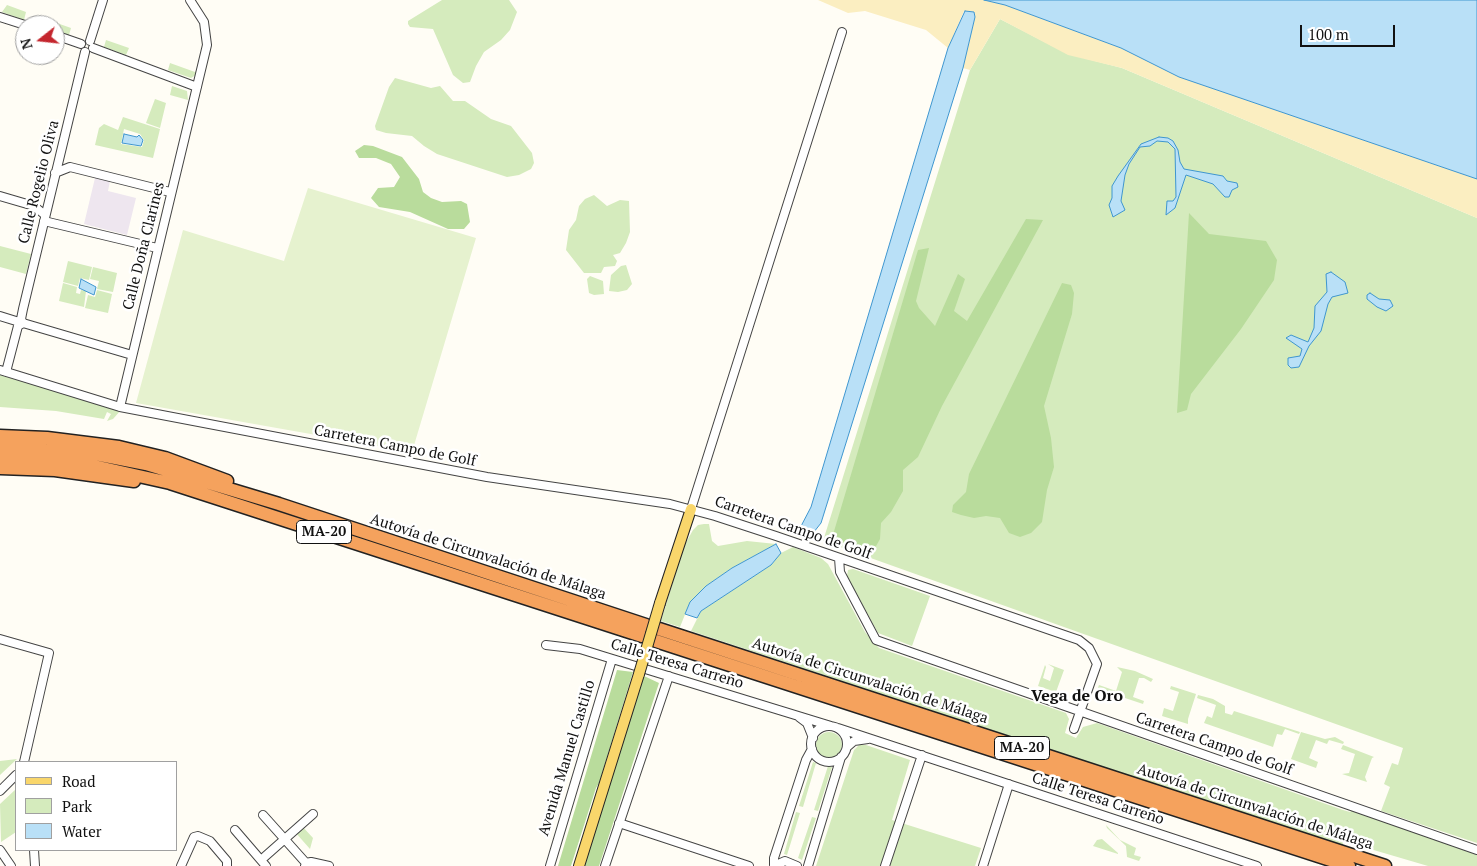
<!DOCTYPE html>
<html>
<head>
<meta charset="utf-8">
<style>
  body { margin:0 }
  #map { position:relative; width:1477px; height:866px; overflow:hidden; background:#fffdf5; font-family:"PT Serif",serif }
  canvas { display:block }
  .legend { position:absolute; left:15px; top:761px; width:162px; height:90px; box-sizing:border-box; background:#fff; border:1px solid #a0a0a0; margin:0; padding:6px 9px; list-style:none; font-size:15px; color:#111 }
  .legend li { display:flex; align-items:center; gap:10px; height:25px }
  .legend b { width:25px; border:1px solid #a0a0a0 }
  .north { position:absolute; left:15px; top:15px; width:50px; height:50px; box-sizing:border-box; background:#fff; border:1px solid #a0a0a0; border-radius:50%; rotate:254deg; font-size:14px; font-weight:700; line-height:20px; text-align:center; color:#111 }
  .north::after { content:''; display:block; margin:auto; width:18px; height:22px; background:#c4262e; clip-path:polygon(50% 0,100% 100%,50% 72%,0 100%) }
  .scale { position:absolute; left:1300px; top:25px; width:95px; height:22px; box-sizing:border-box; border:2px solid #111; border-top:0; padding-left:6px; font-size:15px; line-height:18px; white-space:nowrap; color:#111; -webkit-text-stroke:4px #fff; paint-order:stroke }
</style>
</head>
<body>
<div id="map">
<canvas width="1477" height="866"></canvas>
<ul class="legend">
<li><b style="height:6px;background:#f9d66b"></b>Road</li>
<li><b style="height:14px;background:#d5ebbd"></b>Park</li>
<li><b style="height:14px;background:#b9e0f7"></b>Water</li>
</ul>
<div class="north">N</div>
<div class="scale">100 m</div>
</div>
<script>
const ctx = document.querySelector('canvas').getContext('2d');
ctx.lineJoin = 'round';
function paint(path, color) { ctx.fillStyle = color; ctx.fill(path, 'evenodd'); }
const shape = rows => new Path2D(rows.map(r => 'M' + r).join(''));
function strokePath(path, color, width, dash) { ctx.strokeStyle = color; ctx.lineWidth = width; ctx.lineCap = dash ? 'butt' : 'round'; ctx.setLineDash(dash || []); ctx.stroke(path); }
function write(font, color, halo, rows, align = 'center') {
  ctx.font = font + ' "PT Serif",serif'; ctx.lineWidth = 5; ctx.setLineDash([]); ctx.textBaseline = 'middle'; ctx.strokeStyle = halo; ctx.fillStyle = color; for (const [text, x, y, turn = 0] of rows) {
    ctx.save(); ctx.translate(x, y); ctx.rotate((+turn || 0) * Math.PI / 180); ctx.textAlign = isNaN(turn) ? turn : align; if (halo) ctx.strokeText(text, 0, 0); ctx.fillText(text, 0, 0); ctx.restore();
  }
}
const industrial = shape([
  [95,178,110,181,108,191,136,198,127,235,84,224]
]);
const green = shape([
  [442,0,509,0,517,12,510,30,501,40,484,52,476,66,470,82,463,83,453,75,433,29,410,27,408,24,408,21],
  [7,5,26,12,24,20,2,12],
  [1000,19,1068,54,1122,68,1477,218,1477,843,1381,811,1390,787,1384,784,1392,763,1398,765,1403,748,823,541,970,70],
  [54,22,71,28,69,35,55,30],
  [106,40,129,48,126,55,104,47],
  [170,63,195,72,197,70,196,75,191,78,168,70],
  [395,78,431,88,440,86,453,101,465,101,491,119,511,126,532,153,534,163,531,169,519,175,507,177,437,154,424,146,412,136,386,133,376,130,375,126,389,87],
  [172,86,187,91,188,100,170,95],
  [155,99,166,103,160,128,146,123],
  [123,117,160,129,153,158,95,145,99,128,104,124,118,130],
  [124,129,140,134,144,140,142,147,121,144],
  [594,195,607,206,620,200,629,201,630,232,626,243,620,253,613,255,617,261,615,266,604,267,601,273,584,273,566,250,569,230,576,220,579,206,585,199],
  [0,246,31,254,26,274,0,267],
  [68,261,92,267,89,280,80,278,78,286,63,282],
  [626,265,632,284,627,290,618,292,609,291,611,275,621,266],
  [93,267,117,273,113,292,97,289,99,281,90,279],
  [590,276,603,281,604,294,594,295,589,293,587,279],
  [63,283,77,287,76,293,80,294,81,290,86,291,84,307,59,301],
  [97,290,112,294,108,313,85,308,88,295,95,297],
  [0,375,121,410,113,419,107,421,111,414,107,412,104,419,56,411,0,407],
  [704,524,709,524,712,541,718,546,747,541,776,544,732,568,706,586,690,602,680,627,661,621,684,546,693,530,698,525],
  [793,547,821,558,828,564,865,632,879,648,1066,713,1069,719,1065,733,1076,738,1083,727,1097,723,1343,810,1350,812,1353,810,1477,855,1477,866,1428,866,1343,841,1343,846,691,631,701,611,771,565,781,553],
  [853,569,930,596,912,646,878,633,847,576,848,570],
  [1048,664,1064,670,1056,692,1038,686,1045,665,1046,667,1043,678,1050,681,1054,668],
  [1117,667,1135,671,1153,679,1151,682,1144,678,1139,678,1133,697,1144,701,1143,704,1104,691,1101,694,1096,693,1099,685,1116,691,1122,672],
  [1171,686,1196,694,1188,719,1188,724,1162,716,1164,708,1173,711,1179,692,1170,689],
  [1198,695,1213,699,1225,706,1225,713,1232,715,1234,711,1300,732,1299,734,1285,729,1282,735,1277,734,1273,747,1204,723,1207,716,1212,718,1216,705,1197,698],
  [1301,732,1325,739,1335,737,1344,742,1343,744,1329,740,1327,744,1316,740,1309,758,1318,762,1316,768,1291,759],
  '816 745a13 13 0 1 1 26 0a13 13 0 1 1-26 0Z',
  [859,745,866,745,910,760,892,820,981,848,975,866,816,866,854,750],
  [1343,745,1374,757,1372,758,1365,777,1367,782,1342,774,1349,773,1355,754,1341,749],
  [17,759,0,775,0,761],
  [813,762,816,763,803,807,799,806],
  [828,766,832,767,818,811,814,810],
  [16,789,16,832,1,842,0,804],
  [796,812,800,813,787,855,784,854],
  [812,817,816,818,802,860,798,858],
  [1106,825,1120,840,1136,848,1134,855,1141,857,1139,861,1127,857,1126,846,1107,828],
  [302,826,313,838,310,849,295,832],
  [1102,839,1118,853,1118,854,1093,846,1097,840]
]);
const forest = shape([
  [364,145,373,146,402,157,419,179,423,192,431,198,442,202,461,201,467,204,470,222,464,229,448,229,410,212,379,207,371,198,378,188,394,187,400,177,391,164,376,158,359,158,355,151],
  [1189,213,1209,234,1266,241,1277,260,1274,280,1241,329,1191,394,1187,410,1177,413],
  [1026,219,1043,220,942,406,918,457,903,470,903,491,891,512,881,523,880,539,871,555,832,538,918,250,929,248,916,301,919,308,935,326,958,274,965,279,954,311,967,321],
  [1062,283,1071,285,1074,293,1072,314,1044,406,1051,438,1054,467,1047,490,1042,522,1031,533,1020,537,1009,533,1000,518,986,516,974,518,961,515,952,512,953,505,966,492,969,474],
  [617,670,633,672,599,783,596,788,571,866,558,866],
  [644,676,659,683,599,866,584,866]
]);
const sand = shape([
  [818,0,984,0,1005,5,1121,48,1179,77,1477,179,1477,218,1122,68,1068,55,1000,19,970,70,963,68,975,17,974,12,964,11,948,48,926,30,865,11,848,13]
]);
const pitch = shape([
  [308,188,476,238,412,452,136,403,183,230,284,261]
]);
const water = shape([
  [984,0,1477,0,1477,179,1179,77,1121,48,1005,5,984,0],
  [965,11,974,12,975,17,963,68,821,523,810,537,804,538,799,530,811,507,948,48,965,11],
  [124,134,137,137,139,135,143,140,141,146,122,143,124,134],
  [1159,137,1168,138,1173,141,1178,150,1180,162,1184,169,1223,176,1227,181,1237,183,1238,187,1232,190,1229,197,1225,197,1213,184,1186,175,1175,208,1166,215,1167,201,1173,201,1176,197,1175,149,1168,142,1157,141,1150,146,1140,147,1129,164,1125,175,1121,201,1125,210,1113,217,1109,205,1112,198,1112,186,1118,176,1141,144,1159,137],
  [1331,272,1345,282,1348,293,1332,297,1328,304,1321,331,1309,346,1299,367,1291,368,1288,365,1288,358,1300,356,1302,349,1286,338,1291,335,1308,342,1314,328,1315,306,1327,292,1326,274,1331,272],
  [81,279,96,287,94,295,79,288,81,279],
  [1370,293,1379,299,1390,300,1393,306,1386,311,1377,307,1367,299,1367,295,1370,293],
  [776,544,781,553,771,565,701,611,697,618,685,614,690,602,706,586,732,568,776,544]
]);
const minor = shape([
  [0,17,25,25],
  [55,35,81,44],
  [90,41,103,0],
  [93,48,197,87],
  [55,173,70,167,170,192],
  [0,196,34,206,45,215],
  [44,221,157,248],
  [0,316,16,321],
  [23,323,132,355],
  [18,326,23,323,21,319,23,309,85,52],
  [0,370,120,407,487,477,670,504,715,516,776,536,1079,640,1089,648,1097,664,1074,729],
  [6,372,18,326],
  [120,407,207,45,204,22,190,0],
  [691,509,842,32],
  [839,558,840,572,876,640,1477,850],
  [0,639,49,653,24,762],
  [546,645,580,649,831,726],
  [799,717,807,723,813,738],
  '811 744a18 18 0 1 1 36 0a18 18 0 1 1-36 0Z',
  [838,728,1257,866],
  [847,747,854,741,868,739],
  [0,791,16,775],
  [263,815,306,863],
  [619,823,749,866],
  [235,830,266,866],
  [0,850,11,866],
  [34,850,35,866],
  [261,860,313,814],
  [181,866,194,837,198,836,210,841,227,861,227,866],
  [305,866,306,863,311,862,329,866],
  [550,866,612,659],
  [605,866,669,676],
  [774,866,774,858,806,760,812,749],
  [774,866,785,861,797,866],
  [808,866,841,757],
  [885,866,922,755],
  [983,866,1009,784]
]);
const major = shape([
  [660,603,691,509],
  [579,866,639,674]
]);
const highway = shape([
  [0,436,47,438,119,447,165,458,227,481],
  [0,447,90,453,146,464,279,504,646,625],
  [0,458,85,464,170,483,642,636],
  [0,468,55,470,134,481],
  [659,629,1385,866],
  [656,641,1349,866]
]);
const majorBridge = shape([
  [639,674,660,603]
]);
const shields = [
  [324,532,55],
  [1022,748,55]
];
const shieldNames = [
  ["MA-20",324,532],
  ["MA-20",1022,748]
];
const streetNames = [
  ["Calle Rogelio Oliva",39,182,-76],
  ["Calle Doña Clarines",144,246,-76],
  ["Carretera Campo de Golf",395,446,11],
  ["Carretera Campo de Golf",793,528,19],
  ["Autovía de Circunvalación de Málaga",488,557,18],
  ["Calle Teresa Carreño",677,664,17],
  ["Autovía de Circunvalación de Málaga",870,681,18],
  ["Carretera Campo de Golf",1214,744,19],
  ["Avenida Manuel Castillo",567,758,-73],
  ["Calle Teresa Carreño",1098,799,18],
  ["Autovía de Circunvalación de Málaga",1255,807,18]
];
const neighbourhoodNames = [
  ["Vega de Oro",1077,696]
];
paint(industrial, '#eee6ef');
paint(green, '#d5ebbd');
paint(forest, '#b9dc9c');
paint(sand, '#fbeec1');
paint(pitch, '#e6f2cf');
paint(water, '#b9e0f7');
strokePath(water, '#3f96cf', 1);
strokePath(minor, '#444', 10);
strokePath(major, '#222', 12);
strokePath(highway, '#222', 15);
strokePath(minor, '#fff', 8);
strokePath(major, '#f9d66b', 10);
strokePath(highway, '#f5a25d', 12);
strokePath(majorBridge, '#222', 12, []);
strokePath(majorBridge, '#f9d66b', 10);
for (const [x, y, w] of shields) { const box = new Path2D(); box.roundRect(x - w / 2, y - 11.5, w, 23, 4); ctx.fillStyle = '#fff'; ctx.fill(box); strokePath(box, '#111', 1); }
write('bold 14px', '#111', null, shieldNames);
write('15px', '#111', '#fff', streetNames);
write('bold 16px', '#111', '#fff', neighbourhoodNames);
</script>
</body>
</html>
